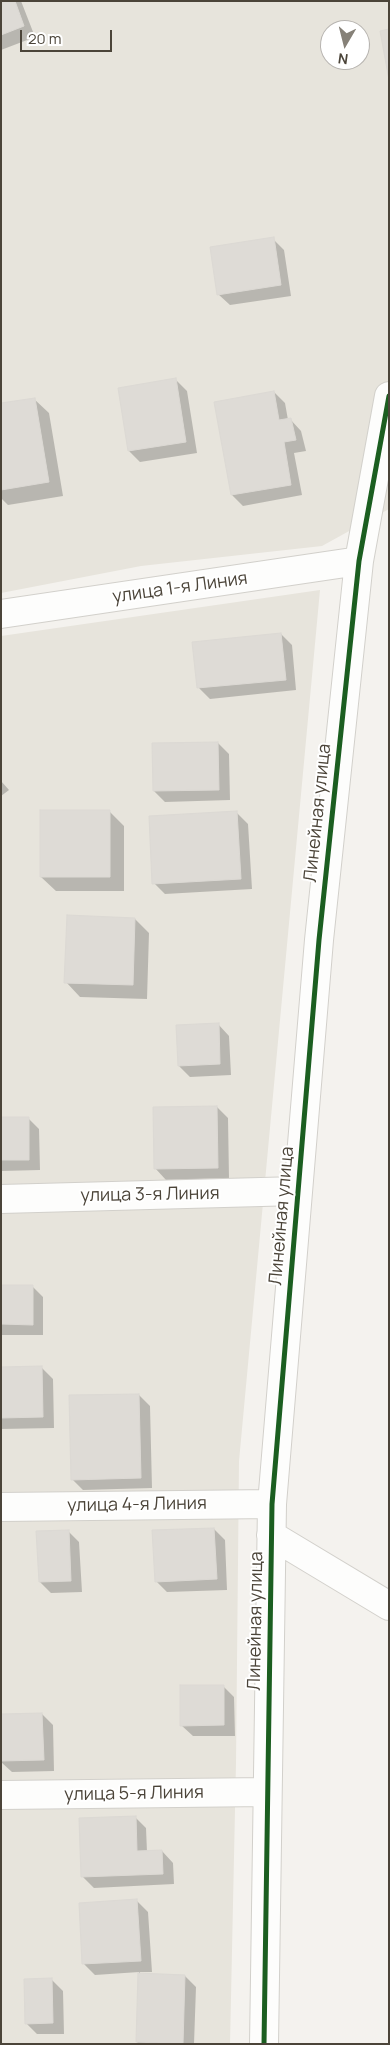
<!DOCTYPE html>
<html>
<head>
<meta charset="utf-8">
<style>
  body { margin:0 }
  #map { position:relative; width:390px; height:2045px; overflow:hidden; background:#f4f2ee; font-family:Manrope,sans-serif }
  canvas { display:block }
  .frame { position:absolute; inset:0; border:2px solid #4b4439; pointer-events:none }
  .north { position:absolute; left:320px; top:20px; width:50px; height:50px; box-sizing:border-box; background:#fff; border:1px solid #b7b4b0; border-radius:50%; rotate:188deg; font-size:14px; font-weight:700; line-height:20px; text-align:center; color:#4b4439 }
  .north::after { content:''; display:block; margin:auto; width:18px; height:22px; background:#868178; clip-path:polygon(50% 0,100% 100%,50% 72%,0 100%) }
  .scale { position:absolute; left:20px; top:30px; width:92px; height:22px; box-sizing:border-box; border:2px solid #4b4439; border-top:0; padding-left:6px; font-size:15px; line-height:18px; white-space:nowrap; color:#4b4439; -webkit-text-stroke:4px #fff; paint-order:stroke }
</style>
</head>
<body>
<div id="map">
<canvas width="390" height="2045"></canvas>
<div class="frame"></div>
<div class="north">N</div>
<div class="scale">20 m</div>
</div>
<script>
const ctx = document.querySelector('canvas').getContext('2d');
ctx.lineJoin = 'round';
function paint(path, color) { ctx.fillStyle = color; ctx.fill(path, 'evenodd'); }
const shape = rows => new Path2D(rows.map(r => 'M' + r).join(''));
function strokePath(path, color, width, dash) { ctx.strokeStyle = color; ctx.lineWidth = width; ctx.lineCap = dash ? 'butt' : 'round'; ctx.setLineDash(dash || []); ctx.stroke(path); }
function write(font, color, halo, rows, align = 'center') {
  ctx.font = font + ' Manrope,sans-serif'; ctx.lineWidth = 4; ctx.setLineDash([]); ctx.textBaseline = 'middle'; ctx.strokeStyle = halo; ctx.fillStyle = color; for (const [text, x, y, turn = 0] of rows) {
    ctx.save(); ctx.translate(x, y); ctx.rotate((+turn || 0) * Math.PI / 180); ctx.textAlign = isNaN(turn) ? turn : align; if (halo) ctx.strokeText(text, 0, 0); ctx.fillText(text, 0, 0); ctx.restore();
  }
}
const residential = shape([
  [1,1,389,1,389,509,322,546,141,566,1,593],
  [330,30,360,30,360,60,330,60],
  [320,590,239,1461,236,1763,230,2044,1,2044,1,636]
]);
const shadow = shape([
  [1,1,21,1,35,37,1,50],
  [273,239,284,250,291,296,230,305,218,294],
  [176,380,187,391,197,453,140,462,129,451],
  [274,392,285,403,288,420,290,419,301,431,306,451,294,453,302,495,243,506,232,495],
  [34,399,49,413,63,496,8,505,1,498,1,404],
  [281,634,292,645,296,690,210,699,199,688,194,643],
  [218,743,229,754,230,800,165,802,154,791],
  [1,781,9,790,1,796],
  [110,812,124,826,124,891,56,891,41,877],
  [237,813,248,824,252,889,165,894,154,883],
  [135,919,149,933,147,999,80,997,66,982],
  [218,1024,229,1036,231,1075,190,1077,179,1066],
  [217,1107,228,1118,229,1178,166,1180,155,1168],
  [1,1118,28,1118,39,1129,40,1170,1,1171],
  [1,1286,32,1286,43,1297,43,1335,1,1335],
  [1,1368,42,1368,53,1379,54,1428,1,1429],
  [139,1395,150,1406,152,1488,83,1490,72,1479],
  [214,1529,225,1540,227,1590,167,1592,156,1581],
  [68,1531,79,1542,82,1592,51,1593,40,1582],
  [223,1686,234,1697,235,1736,193,1736,181,1725],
  [42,1714,53,1725,54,1771,12,1772,1,1762,1,1716],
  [135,1817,146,1828,147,1852,162,1851,173,1863,174,1884,94,1888,83,1877],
  [137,1901,148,1912,152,1972,140,1972,140,1974,185,1976,196,1987,194,2044,139,2044,137,2042,139,1972,95,1975,84,1964],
  [51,1979,63,1991,64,2034,37,2034,26,2023]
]);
const building = shape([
  [1,1,15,1,24,26,1,35,1,1],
  [389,29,389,80,380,31,389,29],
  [274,237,281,285,217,295,210,247,274,237],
  [176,378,186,442,128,451,118,388,176,378],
  [274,391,279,420,291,418,296,440,284,442,291,485,231,495,214,402,274,391],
  [35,398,49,482,1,490,1,403,35,398],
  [281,633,286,680,197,688,192,642,281,633],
  [218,742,219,790,153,791,152,743,218,742],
  [40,810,110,810,110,877,40,877,40,810],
  [237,811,241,879,152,884,149,816,237,811],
  [67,915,135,918,133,985,64,983,67,915],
  [219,1023,220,1064,178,1066,176,1025,219,1023],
  [217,1106,218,1168,154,1169,153,1107,217,1106],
  [1,1117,29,1117,29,1160,1,1160,1,1117],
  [1,1285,33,1285,33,1325,1,1324,1,1285],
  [42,1366,43,1417,1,1418,1,1367,42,1366],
  [139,1394,141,1478,71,1480,69,1395,139,1394],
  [214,1528,217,1579,155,1582,152,1530,214,1528],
  [69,1530,71,1581,39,1582,36,1531,69,1530],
  [180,1685,224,1685,224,1725,180,1726,180,1685],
  [42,1713,44,1760,1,1761,1,1714,42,1713],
  [136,1816,137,1851,162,1850,163,1874,81,1877,79,1818,136,1816],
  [137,1899,141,1961,82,1964,79,1903,137,1899],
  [138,1973,185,1975,183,2044,136,2042,138,1973],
  [52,1978,53,2023,25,2024,24,1979,52,1978]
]);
const minor = shape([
  [1,614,359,561],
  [1,1199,298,1191],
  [1,1507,272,1504],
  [271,1535,389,1606],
  [1,1795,266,1792],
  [264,2044,272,1504,319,940,359,561,389,396]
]);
const cycleway = shape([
  [264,2044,272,1504,319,940,359,561,389,396]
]);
const streetNames = [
  ["улица 1-я Линия",180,588,-8],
  ["Линейная улица",318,813,-84],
  ["улица 3-я Линия",150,1195,-1],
  ["Линейная улица",282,1216,-85],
  ["улица 4-я Линия",137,1505,-1],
  ["Линейная улица",256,1621,-89],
  ["улица 5-я Линия",134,1794,-1]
];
paint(residential, '#e7e4dc');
paint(shadow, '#0003');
paint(building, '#dedbd6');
strokePath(building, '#dcd9d4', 1);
strokePath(minor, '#d2d0cb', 30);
strokePath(minor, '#fdfdfc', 28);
strokePath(cycleway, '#1b5e20', 5);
write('18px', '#4b4439', '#fff', streetNames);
</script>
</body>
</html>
